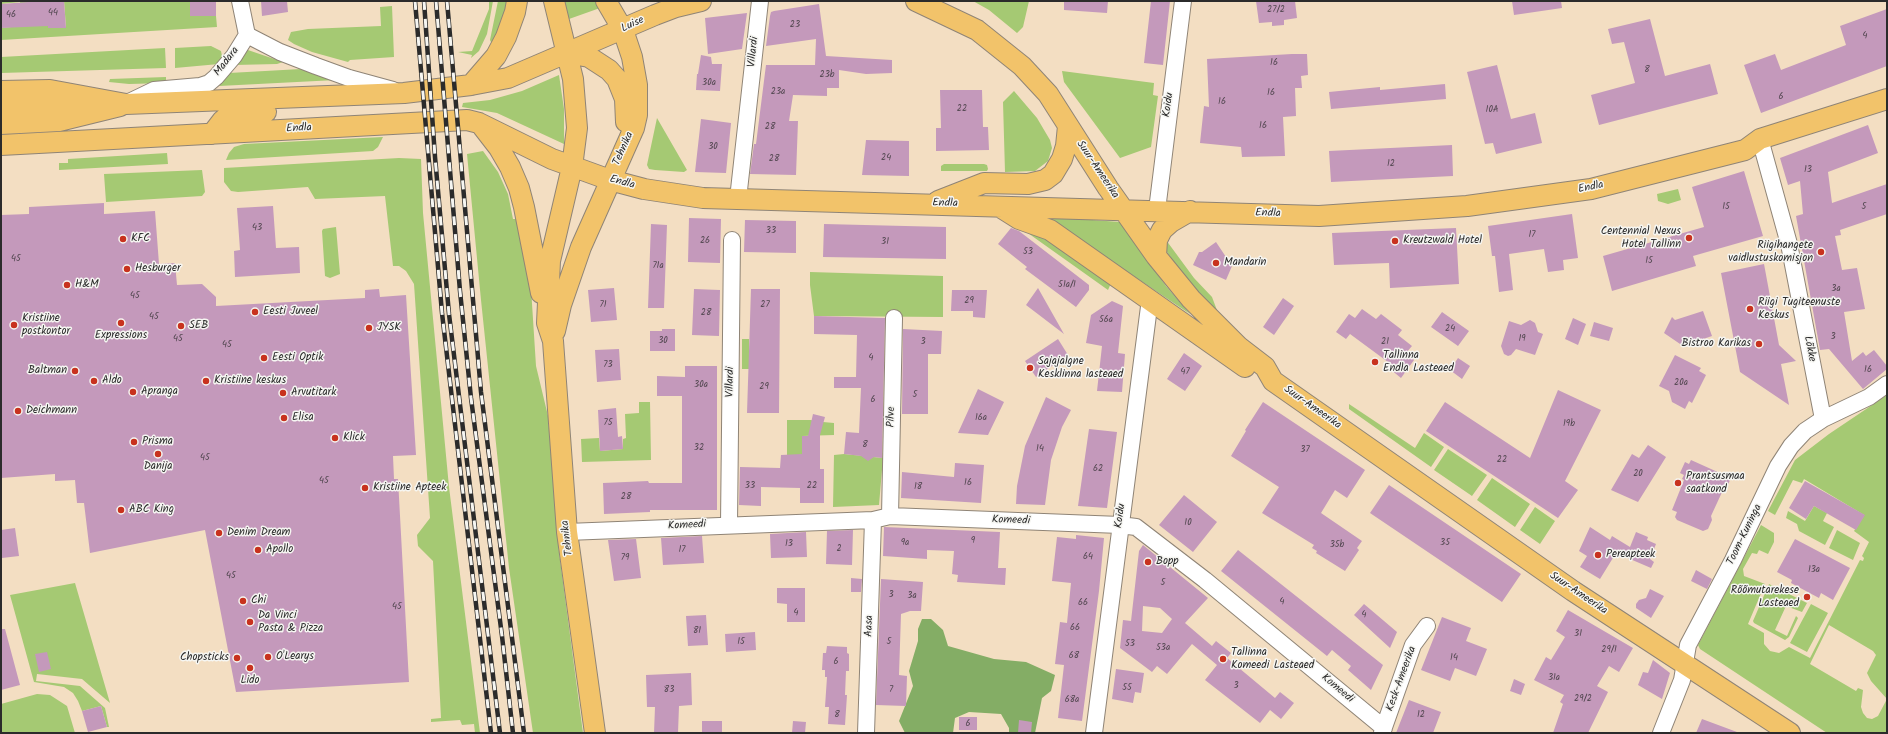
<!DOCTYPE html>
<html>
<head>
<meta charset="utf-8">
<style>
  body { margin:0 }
  #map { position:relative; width:1888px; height:734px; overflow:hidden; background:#f3dec2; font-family:Kalam,sans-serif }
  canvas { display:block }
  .frame { position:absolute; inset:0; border:2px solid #2b2b2b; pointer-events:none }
</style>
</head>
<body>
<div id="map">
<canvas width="1888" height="734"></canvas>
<div class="frame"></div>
</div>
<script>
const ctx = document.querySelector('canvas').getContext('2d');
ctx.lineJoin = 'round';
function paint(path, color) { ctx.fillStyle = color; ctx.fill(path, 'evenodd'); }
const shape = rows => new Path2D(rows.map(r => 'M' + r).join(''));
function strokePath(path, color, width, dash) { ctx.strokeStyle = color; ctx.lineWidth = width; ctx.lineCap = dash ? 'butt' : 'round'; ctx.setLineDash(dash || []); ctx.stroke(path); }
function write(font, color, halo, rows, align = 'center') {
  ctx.font = font + ' Kalam,sans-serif'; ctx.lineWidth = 3; ctx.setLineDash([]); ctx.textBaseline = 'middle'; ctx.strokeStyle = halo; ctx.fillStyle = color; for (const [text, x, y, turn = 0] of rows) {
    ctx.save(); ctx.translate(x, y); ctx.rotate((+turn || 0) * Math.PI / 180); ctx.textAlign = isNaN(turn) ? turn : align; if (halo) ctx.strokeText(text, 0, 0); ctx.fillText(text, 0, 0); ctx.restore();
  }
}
const green = shape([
  [1,1,41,1,43,25,48,26,49,28,66,27,64,1,190,1,190,16,216,16,217,27,1,40,1,28,22,26,20,2,1,4],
  [489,1,493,1,487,34,479,51,471,58,472,55,458,52,472,51,489,9],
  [498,1,509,1,499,31,492,44,490,40],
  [564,1,596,1,600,8,569,19],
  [973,1,1029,1,1023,27,1017,33,989,10],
  [392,6,394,57,350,60,348,62,312,52,294,44,288,40,291,32,308,29,381,26,380,7],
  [211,46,221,51,222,56,219,64,175,68,175,48],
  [165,48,166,68,1,73,1,57],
  [245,49,283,62,277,64,234,65],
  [301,69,336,80,219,86,229,73],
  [1062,71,1154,83,1153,95,1158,96,1151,147,1120,158,1064,82],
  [559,75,564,109,564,144,497,113,462,107,463,103,490,100,522,91],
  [166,77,166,83,129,84,109,82,110,79],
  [1014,91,1037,118,1050,140,1052,148,1048,161,1035,171,1005,172,1003,102],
  [657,118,687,170,684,172,655,170,649,169,647,165],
  [383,137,378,147,373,151,226,160,229,153,234,147,244,144],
  [483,151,498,172,508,194,513,219,522,219,531,288,536,366,548,416,559,552,583,733,533,733,509,568,481,300,467,154],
  [167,153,168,164,59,170,59,163,68,163,68,159],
  [399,158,421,159,423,213,449,487,480,733,475,733,474,724,462,725,460,720,431,722,431,719,441,718,433,561,418,546,417,535,430,518,414,284,406,271,399,266,393,266,385,196,315,199,308,187,238,192,231,191,224,182,224,168],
  [944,164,984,164,987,165,988,169,987,171,941,171,941,166],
  [202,170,205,192,202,196,106,202,104,174],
  [1678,189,1681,200,1668,204,1658,201,1657,194],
  [1051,217,1120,222,1166,286,1190,314,1049,219],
  [1018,226,1054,243,1112,281,1108,290],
  [336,227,340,274,330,278,325,276,322,231,323,229],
  [1166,240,1194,278,1212,297,1218,313,1192,285,1176,265,1167,252,1165,246],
  [810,272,943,276,943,317,814,316,810,285],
  [742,339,749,339,749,369,742,369],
  [1887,395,1887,733,1827,733,1700,649,1698,645,1761,525,1774,533,1774,542,1768,554,1759,550,1757,554,1752,553,1743,569,1744,576,1765,584,1748,624,1764,633,1764,644,1770,651,1779,653,1789,647,1810,658,1860,560,1863,561,1864,558,1862,556,1869,542,1854,531,1864,515,1804,479,1802,483,1793,480,1776,513,1775,515,1768,511,1795,460,1829,434],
  [1829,625,1873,651,1876,655,1867,673,1871,681,1887,699,1878,716,1872,719,1867,718,1863,713,1861,707,1863,690,1858,688,1856,691,1810,664],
  [639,402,650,402,651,460,582,462,581,439,599,438,600,451,623,449,623,439,626,438,625,414,639,413],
  [1349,404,1415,448,1424,433,1444,447,1431,467,1349,409],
  [787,420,811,420,823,424,823,422,834,423,834,435,802,436,802,451,811,451,787,462],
  [1448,449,1487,475,1472,496,1434,470],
  [844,454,883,458,879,505,833,507,834,455],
  [1492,478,1530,504,1515,527,1477,500],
  [1814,506,1827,513,1823,521,1834,527,1825,545,1799,531,1797,524,1786,518,1788,511,1805,521],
  [1535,507,1555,521,1540,544,1520,530],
  [1837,530,1860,543,1853,560,1829,548],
  [75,583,110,703,82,679,37,674,36,681,80,686,105,708,109,727,107,727,101,706,82,711,78,701,73,693,64,687,34,682,10,595],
  [1769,584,1807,603,1802,612,1786,606,1775,630,1787,636,1796,616,1798,618,1789,637,1785,640,1754,623,1753,621],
  [1811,604,1828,613,1807,652,1790,643],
  [37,694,50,695,67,706,75,733,1,733,1,704]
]);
const forest = shape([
  [922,619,931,619,943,630,948,646,994,659,1026,662,1055,675,1051,691,1042,698,1035,733,1009,733,1009,728,1001,714,969,712,955,718,953,733,905,733,899,721,913,686,909,671,918,641,918,629]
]);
const building = shape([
  [42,1,64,1,66,28,48,28,48,26,1,28,1,4],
  [190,1,216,1,216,16,190,16],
  [261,1,287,1,288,12,262,16],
  [1064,1,1108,1,1107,13,1064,10],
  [1151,1,1170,1,1163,65,1144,63],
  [1256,1,1295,1,1297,18,1284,20,1284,25,1272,26,1272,22,1259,23],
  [1512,1,1561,1,1562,8,1514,15],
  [819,4,826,56,892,60,892,73,866,74,839,70,839,88,827,88,827,96,793,95,789,121,798,121,796,175,750,174,754,144,756,144,766,65,815,65,816,39,766,46,770,16,771,12,774,11],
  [1887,9,1887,66,1761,113,1744,65,1775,54,1781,70,1846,45,1840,26],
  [747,13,742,49,708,54,705,18],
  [1650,19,1665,76,1710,64,1718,94,1599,125,1591,95,1635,83,1624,42,1612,44,1608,29],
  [1292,54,1307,54,1308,75,1301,76,1302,88,1295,88,1296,116,1283,117,1285,156,1242,157,1241,147,1200,143,1204,106,1209,107,1207,59],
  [701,55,711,57,712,64,722,64,720,91,696,90,697,74,698,74],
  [1497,65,1511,119,1535,113,1542,143,1496,154,1493,143,1485,144,1467,72],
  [1445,84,1446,99,1331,109,1329,92,1380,87,1380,90],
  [940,90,982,90,983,127,988,127,989,150,936,151,936,128,941,128],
  [701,119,731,123,726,173,695,172],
  [1868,125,1878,153,1828,172,1832,203,1887,184,1887,214,1840,230,1841,235,1835,236,1842,270,1857,268,1865,309,1844,312,1852,361,1863,352,1866,356,1874,350,1887,366,1887,369,1863,389,1829,349,1820,350,1796,216,1803,214,1800,181,1788,185,1780,158],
  [866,140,909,141,909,176,862,175],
  [1452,145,1453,176,1331,182,1329,151],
  [1744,171,1763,236,1693,256,1696,266,1612,291,1603,256,1704,227,1692,187],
  [104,203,104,214,155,211,159,264,175,263,177,285,202,284,216,297,216,306,365,298,365,290,379,289,380,297,406,295,416,455,393,456,394,479,398,479,409,682,236,692,205,530,90,553,84,503,77,503,75,480,55,481,55,474,1,478,1,215,29,214,29,207],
  [273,206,276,248,299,247,300,273,235,277,234,251,240,250,237,208],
  [1572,214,1578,258,1563,260,1564,270,1548,272,1544,249,1509,254,1513,290,1499,292,1495,256,1492,256,1488,226],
  [689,218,721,219,720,263,688,262],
  [745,220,796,221,796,253,744,252],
  [651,224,667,225,664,308,648,308],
  [824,224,946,227,946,259,823,257],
  [1011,228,1019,231,1089,285,1089,290,1076,307,1025,269,1027,267,998,244],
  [1456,228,1459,284,1390,288,1389,263,1334,265,1332,233],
  [1216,242,1232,266,1226,280,1193,265,1199,252,1202,252],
  [1764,264,1779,345,1796,361,1781,364,1789,405,1740,372,1721,273],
  [614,288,617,320,591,322,588,290],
  [1038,288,1064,334,1026,305],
  [694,289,720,290,719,336,692,335],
  [751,289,780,289,779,413,747,413],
  [952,290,987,290,985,318,973,317,973,311,951,311],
  [1283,298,1294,306,1274,335,1263,327],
  [1112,301,1123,306,1118,353,1125,354,1122,392,1097,391,1102,346,1086,343,1091,315],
  [1362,309,1376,319,1381,314,1402,330,1398,335,1412,346,1406,353,1414,360,1401,378,1390,369,1392,365,1350,334,1346,339,1336,332,1349,314,1355,318],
  [1703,311,1712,336,1683,346,1664,333,1672,317,1675,320],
  [1442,312,1469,331,1458,346,1431,327],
  [814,316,885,318,882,458,874,457,868,461,861,456,844,454,846,432,859,433,861,388,834,388,834,377,856,377,857,335,814,334],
  [1573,318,1586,324,1578,345,1565,339],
  [1530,320,1535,323,1538,332,1543,334,1535,355,1516,349,1511,355,1508,356,1504,354,1501,346,1509,321,1521,325],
  [1594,322,1613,328,1609,341,1590,336],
  [662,329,675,329,675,351,650,351,650,331,662,331],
  [903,329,942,331,941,354,928,354,928,414,902,414],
  [1058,339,1068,355,1036,377,1025,361],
  [619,349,621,380,597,382,595,350],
  [1184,353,1202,366,1185,391,1167,379],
  [1675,355,1701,368,1699,371,1706,375,1692,403,1689,401,1685,409,1672,402,1669,391,1659,386],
  [1458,358,1470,366,1462,379,1450,370],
  [685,366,717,366,717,510,650,510,650,512,604,514,603,483,648,481,649,483,682,483,682,396,657,396,657,376,685,377],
  [978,389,1004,402,988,435,958,433],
  [1558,390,1601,410,1565,481,1578,490,1558,518,1426,431,1445,402,1530,458],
  [1046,397,1071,410,1062,427,1051,460,1045,505,1016,504,1017,486,1025,446],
  [1263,402,1365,470,1347,498,1335,490,1321,513,1362,541,1357,548,1359,550,1345,571,1316,553,1317,551,1312,548,1314,545,1262,513,1279,487,1231,456,1246,431,1245,430],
  [616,408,618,437,622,436,623,449,600,451,598,410],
  [813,414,825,417,820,435,820,469,824,469,824,503,800,503,800,488,761,487,761,506,739,505,740,467,780,468,781,455,802,454,802,436,808,436],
  [1089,429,1117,432,1107,508,1078,506],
  [1648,445,1666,457,1638,502,1611,490,1632,454,1639,458],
  [1691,460,1731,478,1726,489,1723,490,1711,516,1712,520,1708,529,1703,531,1677,520,1675,517,1677,512,1672,510,1684,480,1682,479,1684,475,1680,473,1685,462,1689,464],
  [955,463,984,465,981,503,901,498,902,472,954,477],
  [1805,481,1865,515,1856,530,1814,506,1806,519,1789,508],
  [1389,485,1521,574,1502,602,1370,513],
  [1184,495,1217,522,1193,552,1159,525],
  [884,527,1000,532,998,568,1006,568,1005,585,957,582,958,575,952,574,954,551,927,550,927,559,883,556],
  [1590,527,1610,540,1612,536,1630,547,1636,532,1648,537,1647,540,1656,544,1650,559,1654,562,1651,568,1616,553,1600,579,1580,567,1587,556,1579,551],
  [15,528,19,556,2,558,1,530],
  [853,530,852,565,826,564,827,531],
  [806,532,807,557,771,558,770,534],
  [1076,535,1104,538,1099,591,1082,721,1058,718,1064,665,1055,664,1060,622,1067,623,1071,583,1052,581,1057,537,1076,539],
  [702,536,704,563,663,565,661,538],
  [636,539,641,578,614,581,608,540],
  [1795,539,1850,568,1833,600,1821,593,1819,598,1791,583,1792,580,1777,572],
  [1143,545,1208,598,1185,623,1212,646,1216,641,1231,653,1227,658,1275,698,1280,692,1294,703,1281,719,1270,710,1260,723,1205,680,1217,665,1192,644,1167,674,1157,666,1152,672,1120,648,1123,620,1131,621,1139,551],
  [1143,606,1160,608,1172,619,1162,633,1142,631],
  [1238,550,1383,665,1371,690,1348,670,1351,666,1332,650,1327,656,1221,571],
  [1696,570,1712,579,1707,589,1691,581],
  [851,578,862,579,861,592,851,592],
  [881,579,923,582,921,611,910,611,901,614,899,675,907,676,906,706,876,705],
  [777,588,805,588,805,622,787,622,787,604,777,603],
  [1650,589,1664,596,1651,618,1636,608,1636,604,1639,600,1646,598],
  [1364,604,1397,632,1390,648,1354,615],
  [1568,610,1633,648,1619,672,1609,666,1597,686,1608,692,1588,733,1553,733,1563,704,1560,702,1564,695,1534,680,1546,657,1551,660,1565,637,1556,631],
  [706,615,708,645,688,646,686,616],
  [1442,617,1471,628,1466,641,1487,649,1476,676,1455,668,1450,681,1421,670],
  [1,629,5,629,20,685,1,690],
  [755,632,756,650,726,652,725,634],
  [827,646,847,647,847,653,849,654,849,671,846,671,845,695,847,695,845,725,828,724,829,707,825,707,827,677,825,677,825,670,822,670,823,653,826,653],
  [47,652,51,669,39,672,35,654],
  [1653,660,1670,673,1662,699,1638,685,1643,672,1648,673],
  [1116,669,1144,673,1141,693,1135,692,1133,703,1112,699],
  [691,673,692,705,679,706,678,733,654,733,655,707,647,707,646,675],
  [1514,679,1525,684,1521,695,1510,691],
  [1409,700,1441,712,1433,733,1396,733],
  [101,706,107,727,88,732,82,711],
  [959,717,977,717,977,730,959,730],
  [1702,719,1737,732,1737,733,1696,733],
  [1019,720,1032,722,1031,733,1018,733],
  [702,721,722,721,722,733,702,733],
  [793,721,806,722,805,733,792,733]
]);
const minor = shape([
  [247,35,280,52,316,66,349,78,393,90],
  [127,103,154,90,200,86,209,83,216,77,234,56,247,35,240,1],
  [1760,139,1789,244,1823,419],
  [738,199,760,1],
  [1157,210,1183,1],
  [890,516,894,318],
  [729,524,732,240],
  [567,532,873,520,890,516,1120,525,1136,527,1205,580,1384,728],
  [866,733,873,520],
  [1094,733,1150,299],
  [1382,733,1413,645,1427,626],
  [1661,733,1682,680,1688,645,1733,560,1778,466,1791,446,1805,431,1823,419,1869,397,1887,384]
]);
const major = shape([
  [554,1,573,79,577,128,572,167,550,261,547,323,553,341,567,532,595,733],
  [916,1,977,30,1022,66,1048,94,1108,188,1156,256,1191,299,1239,347,1265,367,1273,381,1573,591,1790,733],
  [567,53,589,57,609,70,617,79,625,99,626,122],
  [471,85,496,56,506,37,515,12,517,1],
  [1,91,50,90,126,104,404,93,471,85,508,78,655,15,676,7,701,1],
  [1,108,88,105],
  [1,124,59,121,120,106],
  [482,126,499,148,510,167,519,188,524,207,541,293],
  [212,134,222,121,228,116,266,112],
  [1,145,467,120,479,123,552,159,610,180,644,189,703,198,1319,216,1467,206,1591,189,1745,150,1760,139,1887,99],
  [938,201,984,183,1028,184,1045,180,1053,174,1062,159,1066,146,1068,126],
  [1000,207,1019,219,1050,230,1245,367],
  [1156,256,1157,240,1162,230,1171,222,1190,211],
  [555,331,561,305,581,247,634,128,637,115,637,85,632,57,623,30,606,1]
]);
const rail = shape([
  [415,1,442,313,491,733],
  [424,1,435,157,449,314,500,733],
  [436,1,460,291,471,398,502,636,513,733],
  [447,1,481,392,524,733]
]);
const markers = [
  [1689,238,4,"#c8321e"],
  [123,239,4,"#c8321e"],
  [1395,241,4,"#c8321e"],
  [1821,252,4,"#c8321e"],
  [1216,263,4,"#c8321e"],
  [127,269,4,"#c8321e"],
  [67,285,4,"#c8321e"],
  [1750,309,4,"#c8321e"],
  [255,312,4,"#c8321e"],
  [121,323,4,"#c8321e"],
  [14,325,4,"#c8321e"],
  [181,326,4,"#c8321e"],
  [369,328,4,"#c8321e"],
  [1759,344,4,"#c8321e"],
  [264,358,4,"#c8321e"],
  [1375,362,4,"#c8321e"],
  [1030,368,4,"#c8321e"],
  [75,371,4,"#c8321e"],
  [94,381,4,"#c8321e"],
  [206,381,4,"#c8321e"],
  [133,392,4,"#c8321e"],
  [283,393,4,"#c8321e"],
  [18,411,4,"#c8321e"],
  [284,418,4,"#c8321e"],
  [335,438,4,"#c8321e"],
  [134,442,4,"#c8321e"],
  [158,454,4,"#c8321e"],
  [1678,483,4,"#c8321e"],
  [365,488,4,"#c8321e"],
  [121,510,4,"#c8321e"],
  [219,533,4,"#c8321e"],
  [258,550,4,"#c8321e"],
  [1598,555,4,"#c8321e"],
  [1148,562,4,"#c8321e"],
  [1807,597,4,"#c8321e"],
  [243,601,4,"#c8321e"],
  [250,622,4,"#c8321e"],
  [268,657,4,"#c8321e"],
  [237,658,4,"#c8321e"],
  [1223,659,4,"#c8321e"],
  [250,668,4,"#c8321e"]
];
const numberNames = [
  ["27/2",1276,10],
  ["44",53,13],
  ["46",11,15],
  ["23",795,25],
  ["4",1865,36],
  ["16",1274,63],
  ["8",1647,70],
  ["23b",827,75],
  ["30a",709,83],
  ["23a",778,92],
  ["16",1271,93],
  ["6",1781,97],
  ["16",1222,102],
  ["22",962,109],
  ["10A",1492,110],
  ["16",1263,126],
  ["28",770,127],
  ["30",713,147],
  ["24",886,158],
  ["28",774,159],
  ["12",1391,164],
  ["13",1808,170],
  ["15",1726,207],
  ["5",1864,207],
  ["43",257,228],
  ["33",771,231],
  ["17",1532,235],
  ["26",705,241],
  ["31",885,242],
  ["53",1028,252],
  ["45",16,259],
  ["15",1649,261],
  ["71a",658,266],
  ["51a/1",1067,285],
  ["3a",1836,289],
  ["45",135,296],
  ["29",969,301],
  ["71",603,305],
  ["27",765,305],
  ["28",706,313],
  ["45",154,317],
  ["56a",1106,320],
  ["24",1450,329],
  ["3",1833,337],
  ["45",178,339],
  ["19",1522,339],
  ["30",663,341],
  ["3",923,342],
  ["21",1385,342],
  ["45",227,345],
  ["4",871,358],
  ["73",608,365],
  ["16",1868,370],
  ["47",1185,372],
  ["20a",1681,383],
  ["30a",701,385],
  ["29",764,387],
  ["5",915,395],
  ["6",873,400],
  ["16a",981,418],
  ["75",608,423],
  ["19b",1569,424],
  ["8",865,445],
  ["32",699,448],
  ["14",1040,449],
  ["37",1305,450],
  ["45",205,458],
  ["22",1502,460],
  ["62",1098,469],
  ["20",1638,474],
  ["45",324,481],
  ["16",968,483],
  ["33",750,486],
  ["22",812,486],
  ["18",918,487],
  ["28",626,497],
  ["10",1188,523],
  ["9",973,541],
  ["9a",905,543],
  ["35",1445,543],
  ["13",789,544],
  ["35b",1337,545],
  ["2",839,549],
  ["17",682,550],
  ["64",1088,557],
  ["79",625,558],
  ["13a",1814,570],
  ["45",231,576],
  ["5",1163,583],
  ["3",891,595],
  ["3a",912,596],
  ["4",1282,602],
  ["66",1083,603],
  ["45",397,607],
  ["4",796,613],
  ["4",1364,615],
  ["66",1075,628],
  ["81",697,631],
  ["31",1578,634],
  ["15",741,642],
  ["5",889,642],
  ["53",1130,644],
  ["53a",1163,648],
  ["29/1",1609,650],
  ["68",1074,656],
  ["14",1454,658],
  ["6",836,662],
  ["31a",1554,678],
  ["3",1236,686],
  ["55",1127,688],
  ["83",669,690],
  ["7",891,690],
  ["29/2",1583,699],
  ["68a",1072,700],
  ["8",837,715],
  ["12",1421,715],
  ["6",968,724]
];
const streetNames = [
  ["Luise",633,25,-25],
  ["Villardi",754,52,-84],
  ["Madara",227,62,-52],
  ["Koidu",1169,105,-82],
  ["Endla",299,129,-3],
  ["Tehnika",624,149,-66],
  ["Suur-Ameerika",1097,170,56],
  ["Endla",622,183,15],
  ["Endla",1591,188,-11],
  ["Endla",945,204,1],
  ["Endla",1268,214,2],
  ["Lõkke",1809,349,79],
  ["Villardi",731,382,-89],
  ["Suur-Ameerika",1312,408,35],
  ["Pilve",892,417,-89],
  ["Koidu",1121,516,-82],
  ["Komeedi",1011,521,2],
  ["Komeedi",687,526,-3],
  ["Toom-Kuninga",1745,535,-64],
  ["Tehnika",568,538,-97],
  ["Suur-Ameerika",1578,594,34],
  ["Aasa",870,626,-88],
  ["Kesk-Ameerika",1402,679,-70],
  ["Komeedi",1337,689,40]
];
const poiNames = [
  ["Centennial Nexus",1681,232,"right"],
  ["Hotel Tallinn",1681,245,"right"],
  ["KFC",131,239],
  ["Kreutzwald Hotel",1403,241],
  ["Riigihangete",1813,246,"right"],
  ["vaidlustuskomisjon",1813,259,"right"],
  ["Mandarin",1224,263],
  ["Hesburger",135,269],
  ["H&M",75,285],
  ["Riigi Tugiteenuste",1758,303],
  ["Keskus",1758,316],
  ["Eesti Juveel",263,312],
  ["Kristiine",22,319],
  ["postkontor",22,332],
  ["SEB",189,326],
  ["JYSK",377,328],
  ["Expressions",121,336,"center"],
  ["Bistroo Karikas",1751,344,"right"],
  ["Tallinna",1383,356],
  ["Endla Lasteaed",1383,369],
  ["Eesti Optik",272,358],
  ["Sajajalgne",1038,362],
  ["Kesklinna lasteaed",1038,375],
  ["Baltman",67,371,"right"],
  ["Aldo",102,381],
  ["Kristiine keskus",214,381],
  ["Apranga",141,392],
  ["Arvutitark",291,393],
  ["Deichmann",26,411],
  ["Elisa",292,418],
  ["Klick",343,438],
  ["Prisma",142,442],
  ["Danija",158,467,"center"],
  ["Prantsusmaa",1686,477],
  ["saatkond",1686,490],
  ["Kristiine Apteek",373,488],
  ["ABC King",129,510],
  ["Denim Dream",227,533],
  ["Apollo",266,550],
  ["Pereapteek",1606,555],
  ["Bopp",1156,562],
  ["Rõõmutarekese",1799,591,"right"],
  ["Lasteaed",1799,604,"right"],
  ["Chi",251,601],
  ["Da Vinci",258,616],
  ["Pasta & Pizza",258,629],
  ["Tallinna",1231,653],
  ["Komeedi Lasteaed",1231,666],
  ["O'Learys",276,657],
  ["Chopsticks",229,658,"right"],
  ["Lido",250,681,"center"]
];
paint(green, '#a5c973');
paint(forest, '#84ad65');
paint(building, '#c499bb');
strokePath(minor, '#8f8476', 18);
strokePath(major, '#8f8476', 22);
strokePath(minor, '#fff', 16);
strokePath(major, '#f2c36a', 20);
strokePath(rail, '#2b2b2b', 4.5);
strokePath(rail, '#f6f6f2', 3, [9]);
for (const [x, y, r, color] of markers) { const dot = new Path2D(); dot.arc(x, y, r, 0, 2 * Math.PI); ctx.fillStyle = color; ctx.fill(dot); strokePath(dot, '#f6f6f2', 1.5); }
write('9px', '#51464f', null, numberNames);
write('11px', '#2b2b2b', '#f6f6f2', streetNames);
write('11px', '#2b2b2b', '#f6f6f2', poiNames, 'left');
</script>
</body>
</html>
